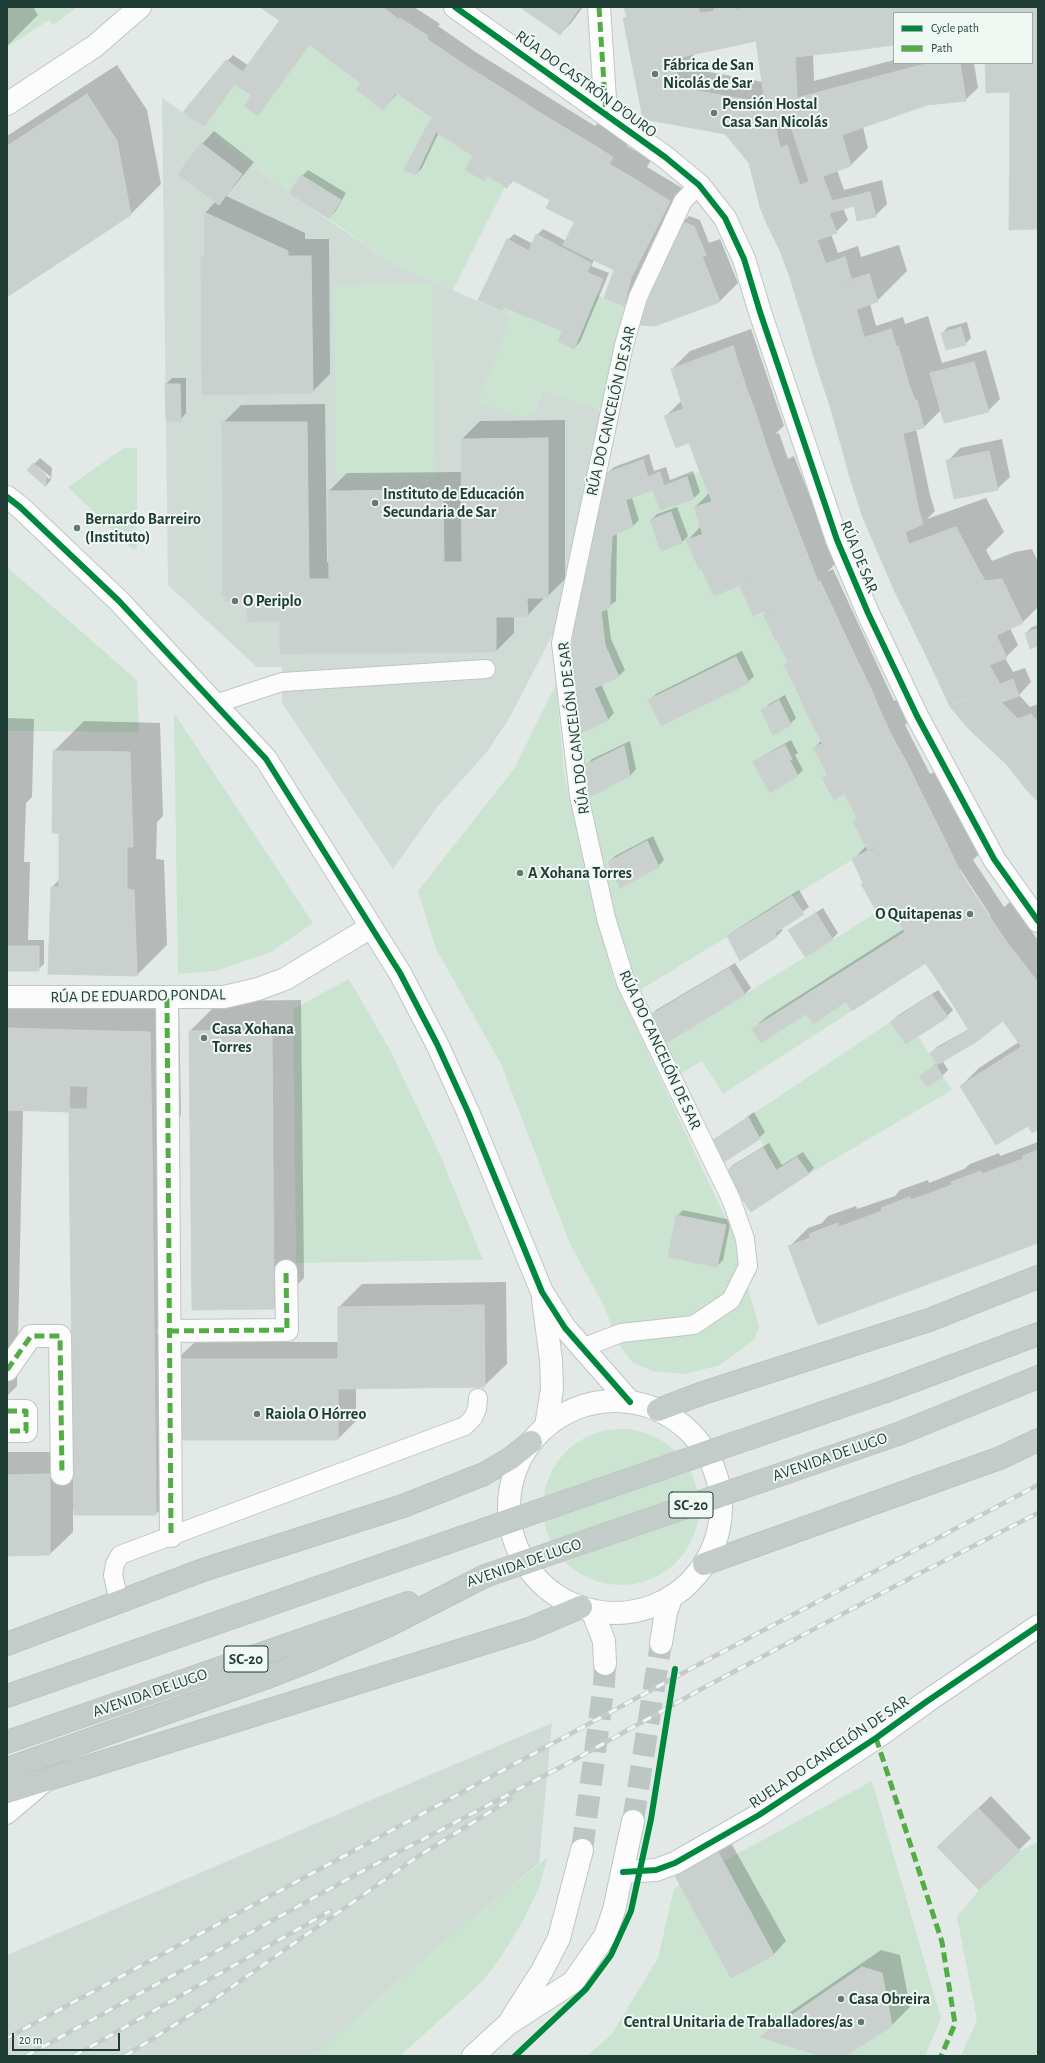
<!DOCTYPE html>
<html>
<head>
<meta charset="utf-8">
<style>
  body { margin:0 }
  #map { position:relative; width:1045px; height:2063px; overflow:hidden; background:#e3e9e6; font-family:"Alegreya Sans",sans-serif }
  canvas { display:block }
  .frame { position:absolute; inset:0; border:8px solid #1f3d35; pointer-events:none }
  .legend { position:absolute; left:893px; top:12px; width:140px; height:52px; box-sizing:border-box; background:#f0f8f4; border:1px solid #9cada8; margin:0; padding:5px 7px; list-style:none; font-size:12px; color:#1f3d35 }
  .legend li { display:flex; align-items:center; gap:8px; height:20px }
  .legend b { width:20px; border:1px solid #9cada8 }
  .scale { position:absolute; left:12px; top:2033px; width:108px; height:18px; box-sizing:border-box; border:2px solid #1f3d35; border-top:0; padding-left:5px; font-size:12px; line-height:14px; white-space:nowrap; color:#1f3d35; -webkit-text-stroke:3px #f0f8f4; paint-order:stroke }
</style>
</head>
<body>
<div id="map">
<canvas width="1045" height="2063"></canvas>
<div class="frame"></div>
<ul class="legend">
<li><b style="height:5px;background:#00873e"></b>Cycle path</li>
<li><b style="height:5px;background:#52ad45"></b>Path</li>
</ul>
<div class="scale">20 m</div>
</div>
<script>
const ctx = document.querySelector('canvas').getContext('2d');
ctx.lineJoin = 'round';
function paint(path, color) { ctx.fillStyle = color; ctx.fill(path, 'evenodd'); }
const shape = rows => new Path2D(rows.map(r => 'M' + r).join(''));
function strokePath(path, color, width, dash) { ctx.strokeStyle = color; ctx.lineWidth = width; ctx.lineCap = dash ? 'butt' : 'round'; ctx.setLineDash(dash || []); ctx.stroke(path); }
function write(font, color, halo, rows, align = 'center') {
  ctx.font = font + ' "Alegreya Sans",sans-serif'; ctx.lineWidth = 4; ctx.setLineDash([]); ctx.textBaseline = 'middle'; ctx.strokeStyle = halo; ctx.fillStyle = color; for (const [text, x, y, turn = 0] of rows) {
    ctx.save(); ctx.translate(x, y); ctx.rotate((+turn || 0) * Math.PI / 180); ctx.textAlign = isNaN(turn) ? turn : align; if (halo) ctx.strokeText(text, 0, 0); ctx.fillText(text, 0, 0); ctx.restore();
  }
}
const built = shape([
  [162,98,204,127,289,193,391,263,512,316,479,403,534,412,543,390,599,409,602,421,555,630,510,717,486,753,438,806,393,869,282,703,282,667,257,667,168,585],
  [552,1723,539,1863,396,1983,315,2056,7,2056,7,1955]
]);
const green = shape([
  [7,7,77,7,53,25,49,20,9,46,7,43],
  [309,44,361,83,356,89,383,110,396,93,433,118,405,170,416,175,436,132,473,156,465,170,484,181,487,176,505,187,453,290,391,263,329,219,340,199,301,175,289,193,204,127,234,84,251,95,244,106,258,116],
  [432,284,435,477,336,478,334,285],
  [597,295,626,307,607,405,599,409,543,390,534,412,526,418,478,402,512,316,502,311,504,307,562,331,558,341,574,349],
  [124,448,137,448,137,549,133,550,68,487],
  [699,472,712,501,694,507,703,535,686,541,714,596,739,584,753,616,763,614,774,640,776,639,789,663,784,665,822,743,813,748,828,775,823,778,844,793,858,820,868,850,637,992,625,959,594,826,590,797,630,776,623,746,585,765,581,734,608,720,594,688,619,677,605,645,601,611,610,571,612,537,633,527,626,501],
  [735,657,749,683,661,726,649,700],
  [7,567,137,680,139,732,7,731],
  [556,684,564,774,613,978,733,1234,759,1327,754,1340,720,1365,686,1374,652,1371,632,1362,619,1345,604,1306,570,1244,501,1064,436,949,418,891,514,769],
  [174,713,313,923,271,952,216,971,178,974],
  [889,905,905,932,752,1029,761,1043,806,1014,813,1024,846,1002,852,1011,723,1094,702,1061,678,1075,663,1045],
  [349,979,390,1050,441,1157,483,1260,296,1263,293,1009],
  [890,1022,906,1043,918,1036,937,1065,920,1076,926,1087,943,1077,952,1090,809,1174,797,1157,776,1170,748,1117],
  '543 1507a78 78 0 1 1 156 0a78 78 0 1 1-156 0Z',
  [872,1781,941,2018,925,2056,587,2056,612,2034,658,1958,674,1888],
  [1038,1842,1038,2056,961,2056,977,2020,957,1917,979,1890,1020,1851],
  [548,1857,539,1888,524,1919,503,1954,483,1981,400,2056,314,2056,440,1944]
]);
const shadow = shape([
  [7,7,33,7,38,15,7,46],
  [262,7,414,7,440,24,438,26,477,53,595,126,600,121,630,139,627,146,651,160,647,167,682,188,643,265,636,293,624,305,616,269,594,260,591,266,609,273,580,342,574,348,563,330,506,306,502,310,508,240,514,234,533,244,537,235,543,229,566,241,576,222,547,208,553,195,549,198,514,180,507,187,488,175,484,180,474,155,439,132,422,168,416,174,428,127,434,117,398,93,383,109,362,83,310,44,258,115,252,95,235,83,204,125,227,61,233,55,249,66,281,20],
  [522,7,583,7,572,22,560,34],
  [625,7,1038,7,1038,228,1011,91,986,63,1032,63,1032,13,894,13,894,44,813,54,814,81,894,60,894,63,974,63,978,88,965,100,928,104,863,127,868,148,850,166,837,170,844,190,882,180,887,204,875,216,855,204,843,208,848,220,836,232,831,234,838,253,858,246,861,257,899,245,907,271,877,301,870,304,876,326,903,317,905,324,928,316,942,363,986,350,1000,399,988,411,941,410,924,427,916,429,930,495,935,511,927,519,986,498,1004,532,986,550,992,561,1015,552,1032,549,1038,562,1038,607,1022,623,1010,628,1018,645,1005,658,1013,672,1025,668,1031,682,1019,695,1030,707,1038,704,1038,799,820,373,782,253,761,206,750,162,726,133,644,119,624,19,627,16],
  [757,40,763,82,699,70,693,54],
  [117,65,147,110,161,184,131,214,7,296,7,136],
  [214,131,254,162,226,196,305,233,305,239,329,239,330,374,312,392,202,258,205,255,205,213,216,201,179,173,202,144],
  [308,170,346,193,335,212,329,218,302,176],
  [689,216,700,220,709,243,720,239,738,283,720,301,659,274,662,270,683,222],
  [967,322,971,338,965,344,942,333,948,327],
  [751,329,784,426,775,434,779,433,788,459,794,456,836,563,827,572,833,569,894,701,900,698,911,719,905,725,930,774,937,771,979,854,973,860,1004,907,1010,902,1038,940,1038,1128,961,1086,979,1068,1019,1042,1003,1020,975,1042,942,1060,948,1070,942,1076,921,1076,937,1063,931,1053,937,1047,969,1029,925,962,846,1001,753,1029,766,1017,904,929,889,904,864,882,853,860,867,845,858,819,845,792,824,778,828,773,814,748,822,740,786,665,789,661,764,614,767,610,754,615,740,583,714,594,687,541,701,526,695,507,710,492,689,442,665,417,682,400,672,369,690,351],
  [960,869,990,915,989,917,958,870],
  [172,378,186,378,186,413,180,420,166,384],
  [325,404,327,562,330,562,329,491,347,473,462,472,462,439,480,421,565,420,565,579,547,597,545,597,527,616,514,616,514,633,496,651,281,620,248,600,223,423,241,405],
  [1002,439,1010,477,997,489,948,461,960,448],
  [649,454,654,471,666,467,670,480,693,471,700,492,694,498,661,509,654,489,632,498,639,520,633,526,617,533,616,601,607,608,611,639,625,670,619,676,601,684,614,713,608,720,579,734,583,582,607,473,614,467],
  [40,458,52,468,51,480,46,486,28,470],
  [37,466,51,477,49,479,36,467],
  [677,507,688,536,682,542,651,520,657,514],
  [1038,625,1038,645,1026,633,1032,627],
  [742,651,754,676,748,682,650,700,656,694],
  [785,695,796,718,790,724,763,710,769,704],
  [7,718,34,719,32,797,26,803,24,862,30,862,28,940,44,940,44,964,38,970,7,970],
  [84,721,160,723,163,816,157,822,156,859,164,860,167,945,137,975,49,973,52,887,60,879,60,832,54,751],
  [791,740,798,753,795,755,803,770,797,776,771,791,755,763,761,757],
  [630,741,636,769,630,776,586,765,592,759],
  [653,836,664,860,658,866,609,862,615,856],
  [799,890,809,907,781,928,783,930,777,936,740,959,728,937,734,931],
  [823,908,838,933,832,939,790,931,796,925],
  [735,963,751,988,745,994,663,1044,650,1016,656,1010],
  [938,990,953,1010,947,1016,906,1042,891,1022,897,1016],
  [7,997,179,1002,181,1115,174,1122,177,1359,195,1342,339,1342,339,1307,362,1284,506,1282,507,1364,484,1386,356,1387,356,1421,338,1439,178,1439,179,1491,156,1514,75,1514,75,1509,73,1509,73,1532,50,1554,7,1555,7,1452,74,1452,70,1111,23,1110,17,1386,7,1396],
  [301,1000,304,1278,274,1308,190,1031,220,1001],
  [754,1112,765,1132,759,1138,711,1143],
  [1038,1142,1038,1242,790,1246,808,1228,822,1223,828,1216,856,1206,857,1209,895,1196,900,1190,928,1180,929,1183,964,1169,970,1164,999,1153,1000,1156],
  [769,1143,782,1165,803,1152,814,1168,808,1174,751,1211,727,1171,733,1165],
  [683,1210,731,1220,723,1260,717,1266,677,1216],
  [991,1796,1031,1838,1019,1850,950,1835],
  [730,1841,786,1941,774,1954,732,1977,676,1876,688,1864],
  [881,1950,900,1955,910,2007,892,2025,844,2056,824,2056,762,2037,780,2019]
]);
const building = shape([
  [260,7,289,7,280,21,260,7],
  [289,7,334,7,310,43,280,20,289,7],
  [334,7,374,7,336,65,309,44,334,7],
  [374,7,383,7,399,20,377,60,361,83,336,65,374,7],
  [520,7,580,7,560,35,520,7],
  [624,7,698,7,700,13,689,14,690,10,627,18,624,7],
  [714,7,736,7,735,9,714,12,714,7],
  [758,7,789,7,795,57,797,98,784,105,790,121,775,126,780,147,749,163,725,134,643,119,623,18,690,10,689,14,758,7],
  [756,41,765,103,681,88,672,59,756,41],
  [789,7,852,7,857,50,795,57,789,7],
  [852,7,912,7,912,13,894,13,894,45,857,50,852,7],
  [912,7,1038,7,1038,229,1009,230,1010,92,986,93,985,63,1032,63,1032,13,912,13,912,7],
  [400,18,428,36,408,77,383,110,356,89,377,60,400,18],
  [280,20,310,43,258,116,244,106,251,95,234,84,280,20],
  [427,39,465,65,433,118,396,93,408,77,427,39],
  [226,60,243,72,204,127,183,112,226,60],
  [933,63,960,63,966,101,927,105,917,66,933,63],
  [465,65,508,92,473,156,427,126,465,65],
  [917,66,927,105,842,135,851,166,809,181,784,105,797,98,917,66],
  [508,92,545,116,524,150,528,153,507,188,487,176,484,181,465,170,508,92],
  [87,94,117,141,131,215,7,297,7,146,87,94],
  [545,116,582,138,550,200,512,180,528,153,524,150,545,116],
  [427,126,436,132,416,175,404,170,427,126],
  [582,138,613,157,583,210,581,209,574,222,546,208,582,138],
  [201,143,242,174,219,205,178,174,201,143],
  [787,145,801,190,760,207,749,163,787,145],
  [609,164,633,178,593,260,563,245,581,209,583,210,609,164],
  [301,175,341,200,329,219,289,193,301,175],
  [823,177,832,201,767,224,760,207,801,190,800,185,823,177],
  [633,178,670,201,631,278,624,306,604,298,614,270,593,260,633,178],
  [870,192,876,217,857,221,854,206,829,213,837,233,781,253,767,224,832,201,870,192],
  [204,212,288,251,288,256,311,256,313,393,202,395,201,257,204,257,204,212],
  [682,222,694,226,706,255,660,272,682,222],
  [536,234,591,263,562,331,504,307,536,234],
  [507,239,529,251,502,311,478,300,507,239],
  [817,240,826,265,790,277,781,253,817,240],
  [702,256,720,302,655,326,639,325,658,273,702,256],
  [845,257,852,281,796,297,790,277,845,257],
  [586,272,603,279,574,349,558,341,586,272],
  [869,274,878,302,805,326,796,297,869,274],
  [856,309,864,337,813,354,805,326,856,309],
  [961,327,966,345,946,350,941,333,961,327],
  [891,329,896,346,819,373,813,354,891,329],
  [733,346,746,387,684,410,671,369,733,346],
  [898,346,908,381,830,406,819,373,898,346],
  [974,362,989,412,944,423,930,373,974,362],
  [908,381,915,401,917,400,924,428,877,440,878,444,843,452,830,406,908,381],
  [165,384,180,384,181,421,166,421,165,384],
  [746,387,756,414,676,448,664,416,746,387],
  [756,414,766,445,699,470,689,443,756,414],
  [222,422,307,422,309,579,329,579,328,491,443,490,444,562,462,562,461,439,548,438,548,598,527,598,528,617,496,617,496,652,280,654,280,621,247,622,247,601,225,602,225,595,223,595,222,422],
  [903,434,910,466,850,478,843,452,878,444,877,440,903,434],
  [766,445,776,473,712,501,699,470,766,445],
  [989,451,998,490,954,499,946,460,989,451],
  [643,460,648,477,660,472,664,486,598,510,606,473,643,460],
  [33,463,46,475,46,487,27,470,33,463],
  [910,466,918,507,896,513,863,518,850,478,910,466],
  [776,473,787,502,703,535,694,507,708,503,776,473],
  [687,477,694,499,660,510,653,490,687,477],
  [626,501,633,527,590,545,598,510,626,501],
  [787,502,796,525,699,569,686,540,719,529,787,502],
  [918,507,923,524,905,532,909,545,879,555,863,518,896,513,918,507],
  [671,512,682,543,661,551,650,520,671,512],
  [796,525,808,556,714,596,701,569,796,525],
  [956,527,975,563,896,594,879,555,956,527],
  [612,537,610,571,582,582,590,545,612,537],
  [808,556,818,582,790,602,753,616,739,584,808,556],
  [975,563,985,581,906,614,896,594,975,563],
  [610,571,610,608,575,622,582,582,610,571],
  [1002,579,1023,623,931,666,906,614,985,581,1002,579],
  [820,581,835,613,796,629,775,640,763,614,790,602,820,581],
  [601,611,605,645,569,663,575,622,601,611],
  [835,613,848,641,827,649,808,652,789,663,776,639,835,613],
  [1038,629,1038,646,1030,649,1025,633,1038,629],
  [996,635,1007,658,940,685,931,666,996,635],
  [848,641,858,662,796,689,784,665,808,652,827,649,848,641],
  [605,645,619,677,573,698,569,663,605,645],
  [736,657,749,683,661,726,648,700,736,657],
  [858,662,871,689,808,716,796,689,858,662],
  [989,665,1000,684,950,707,940,685,989,665],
  [1013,679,1019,696,1002,702,999,700,969,729,950,707,956,703,1013,679],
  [594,688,608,720,578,735,573,698,594,688],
  [871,689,882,715,822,743,808,716,871,689],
  [779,700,791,725,773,735,761,710,779,700],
  [999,700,1018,719,988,747,969,729,999,700],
  [1031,714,1038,722,1038,743,1007,765,988,747,1018,719,1031,714],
  [882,715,893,738,828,775,813,748,882,715],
  [893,738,907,763,880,774,834,800,822,778,893,738],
  [1038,743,1038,781,1025,788,1007,765,1038,743],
  [785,745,792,759,761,777,753,762,785,745],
  [624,746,630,776,590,797,585,765,624,746],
  [53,751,130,752,133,847,127,847,127,889,134,890,137,976,48,974,51,887,59,887,59,833,52,833,53,751],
  [790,761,798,776,770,793,761,777,790,761],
  [907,763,919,788,883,803,858,820,844,793,880,774,907,763],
  [1038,781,1038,802,1025,788,1038,781],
  [919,788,936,822,899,834,869,852,853,822,883,803,919,788],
  [936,822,947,844,892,867,863,883,852,859,899,834,936,822],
  [647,841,659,867,620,888,608,862,647,841],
  [947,844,961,873,928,882,877,912,861,884,892,867,947,844],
  [961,873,974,893,905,932,889,905,928,882,961,873],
  [974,893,992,920,852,1011,846,1002,813,1024,806,1014,761,1043,752,1029,905,932,974,893],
  [792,896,804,914,775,933,764,914,792,896],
  [816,913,833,940,805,957,788,930,816,913],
  [764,914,777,937,740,961,727,936,764,914],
  [992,920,1006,941,943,988,925,963,992,920],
  [1006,941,1027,968,957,1011,943,988,1006,941],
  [7,946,39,946,39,971,7,971,7,946],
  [729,968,745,995,663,1045,649,1016,729,968],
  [1027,968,1038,983,1038,987,1001,1018,1003,1021,976,1042,957,1011,1027,968],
  [1038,987,1038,1040,1023,1049,1001,1018,1038,987],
  [932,995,948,1017,906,1044,890,1022,932,995],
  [7,1028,71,1030,69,1112,7,1110,7,1028],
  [71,1030,150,1032,152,1146,69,1148,69,1109,87,1109,88,1086,70,1086,71,1030],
  [272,1030,274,1309,192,1310,189,1031,272,1030],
  [969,1030,976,1042,937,1065,930,1053,969,1030],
  [1038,1040,1038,1129,1032,1133,1028,1126,996,1145,960,1086,1021,1047,1023,1049,1038,1040],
  [936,1065,943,1077,927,1087,919,1076,936,1065],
  [748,1117,760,1139,721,1164,710,1142,748,1117],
  [152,1146,156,1515,74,1515,69,1148,152,1146],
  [763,1148,776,1170,739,1195,726,1171,763,1148],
  [1038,1150,1038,1243,818,1325,788,1246,810,1238,809,1234,838,1223,839,1227,882,1211,881,1208,910,1197,911,1200,952,1185,951,1182,981,1171,982,1174,1023,1159,1023,1156,1038,1150],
  [797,1157,809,1174,751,1212,739,1195,797,1157],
  [676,1215,726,1225,717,1267,668,1257,676,1215],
  [484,1305,485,1387,338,1389,338,1307,484,1305],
  [176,1359,338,1359,338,1440,176,1440,176,1359],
  [50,1474,50,1555,7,1556,7,1475,50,1474],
  [978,1808,1020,1851,979,1890,937,1847,978,1808],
  [718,1852,774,1955,731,1978,675,1876,718,1852],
  [862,1967,882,1973,892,2026,845,2056,821,2056,760,2037,862,1967]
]);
const secondaryTunnel = shape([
  [633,1821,661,1643],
  [582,1850,604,1684,605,1664]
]);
const service = shape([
  [215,704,282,682,486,669],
  [582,1348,621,1333,694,1325,731,1300,748,1266,745,1239,731,1199,626,983,606,918,579,796,561,643,624,345,638,297,683,201,699,185],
  [119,1602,113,1575,115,1564,120,1555,465,1426,473,1418,477,1409,478,1398],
  [7,1815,46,1782]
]);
const pedestrian = shape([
  [599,7,606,115],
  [167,998,171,1536],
  [169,1331,287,1330,286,1271],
  [7,1370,31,1336,60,1336,62,1474],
  [7,1411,26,1411,26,1431,7,1431]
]);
const minor = shape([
  [7,997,224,997,258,989,285,979,371,927],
  [623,1872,656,1870,675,1863,759,1815,876,1738,926,1702,1038,1626]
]);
const tertiary = shape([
  [455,7,665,157,699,185,725,218,744,259,760,312,837,540,868,613,917,716,994,859,1038,921],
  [7,104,95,46,140,7],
  [7,497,20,507,119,601,266,759,400,973,437,1044,468,1112,542,1292,565,1328,630,1402],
  [543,1299,551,1360,552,1389,546,1426]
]);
const secondary = shape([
  '509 1507a106 106 0 1 1 212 0a106 106 0 1 1-212 0Z',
  [592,1610,604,1641,605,1664],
  [661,1643,666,1612,672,1596],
  [512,2018,542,1971,559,1938,582,1850],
  [473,2056,508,2024,573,1982,605,1936,614,1910,633,1821]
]);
const trunk = shape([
  [886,1391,1038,1334],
  [658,1410,703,1393,929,1320,1038,1277],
  [898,1434,1038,1377],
  [704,1564,1000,1458,1038,1440],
  [7,1644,203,1570,403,1506,484,1474,511,1458,531,1442],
  [7,1696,463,1537],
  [7,1742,408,1603],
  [7,1769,265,1678,311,1660,387,1626,485,1576],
  [7,1792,529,1629,581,1607]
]);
const rail = shape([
  [7,2038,694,1667,1038,1485],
  [26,2056,355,1875,574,1760,705,1687,897,1585,1038,1513],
  [74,2056,330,1911],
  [125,2056,206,2005,420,1855,511,1799]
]);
const trunkBridge = shape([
  [463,1537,886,1391],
  [485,1576,898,1434]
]);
const quiet = shape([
  [599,7,606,115],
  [167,998,171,1536],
  [169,1331,287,1330,286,1271],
  [7,1370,31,1336,60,1336,62,1474],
  [7,1411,26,1411,26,1431,7,1431],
  [876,1738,942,1942,955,2024,941,2056]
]);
const cycleway = shape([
  [455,7,665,157,699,185,725,218,744,259,760,312,837,540,868,613,917,716,994,859,1038,921],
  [7,497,20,507,119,601,266,759,400,973,437,1044,468,1112,542,1292,565,1328,630,1402],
  [623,1872,656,1870,675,1863,759,1815,876,1738,926,1702,1038,1626],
  [515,2056,586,1989,611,1955,631,1911,651,1819,675,1669]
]);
const markers = [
  [655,74,4,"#647973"],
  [714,113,4,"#647973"],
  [375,503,4,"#647973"],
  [77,528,4,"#647973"],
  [235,601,4,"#647973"],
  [520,873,4,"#647973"],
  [970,914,4,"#647973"],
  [204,1038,4,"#647973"],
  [257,1414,4,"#647973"],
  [841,1999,4,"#647973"],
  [861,2022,4,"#647973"]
];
const shields = [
  [691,1505,44],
  [246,1659,44]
];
const shieldNames = [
  ["SC-20",691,1505],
  ["SC-20",246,1659]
];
const poiNames = [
  ["Fábrica de San",663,65],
  ["Nicolás de Sar",663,83],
  ["Pensión Hostal",722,104],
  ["Casa San Nicolás",722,122],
  ["Instituto de Educación",383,494],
  ["Secundaria de Sar",383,512],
  ["Bernardo Barreiro",85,519],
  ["(Instituto)",85,537],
  ["O Periplo",243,601],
  ["A Xohana Torres",528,873],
  ["O Quitapenas",962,914,"right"],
  ["Casa Xohana",212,1029],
  ["Torres",212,1047],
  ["Raiola O Hórreo",265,1414],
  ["Casa Obreira",849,1999],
  ["Central Unitaria de Traballadores/as",853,2022,"right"]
];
const streetNames = [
  ["RÚA DO CASTRÓN D'OURO",586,84,36],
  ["RÚA DO CANCELÓN DE SAR",611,411,-77],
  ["RÚA DE SAR",859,557,68],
  ["RÚA DO CANCELÓN DE SAR",574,728,-97],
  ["RÚA DE EDUARDO PONDAL",138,996,-1],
  ["RÚA DO CANCELÓN DE SAR",660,1050,65],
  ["AVENIDA DE LUGO",830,1457,-19],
  ["AVENIDA DE LUGO",524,1563,-19],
  ["AVENIDA DE LUGO",150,1693,-19],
  ["RUELA DO CANCELÓN DE SAR",829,1752,-34]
];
paint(built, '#d0dbd6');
paint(green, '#cbe4d2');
paint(shadow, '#0003');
paint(building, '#cad0cd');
strokePath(building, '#cbd2cf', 1);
strokePath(secondaryTunnel, '#bcc7c3', 22, [22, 11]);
strokePath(service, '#c0c6c3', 20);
strokePath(pedestrian, '#c0c6c3', 24);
strokePath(minor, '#c0c6c3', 24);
strokePath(tertiary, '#c0c6c3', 24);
strokePath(secondary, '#bec6c3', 24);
strokePath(trunk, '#bbc5c2', 24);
strokePath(service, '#fbfcfb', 18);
strokePath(pedestrian, '#fbfcfb', 22);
strokePath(minor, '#fbfcfb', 22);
strokePath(tertiary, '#fbfcfb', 22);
strokePath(secondary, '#fbfcfb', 22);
strokePath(trunk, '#c3ccc9', 22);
strokePath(rail, '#c6cac9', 4.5);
strokePath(rail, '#f0f8f4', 3, [9]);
strokePath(trunkBridge, '#bbc5c2', 24, []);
strokePath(trunkBridge, '#c3ccc9', 22);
strokePath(quiet, '#52ad45', 5, [10, 5]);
strokePath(cycleway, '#00873e', 6);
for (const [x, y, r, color] of markers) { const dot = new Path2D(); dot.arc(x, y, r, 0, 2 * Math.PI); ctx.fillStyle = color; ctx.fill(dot); strokePath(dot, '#f0f8f4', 1.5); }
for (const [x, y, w] of shields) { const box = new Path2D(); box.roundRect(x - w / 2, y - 13, w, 26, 3); ctx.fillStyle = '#f0f8f4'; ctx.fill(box); strokePath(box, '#1f3d35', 1); }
write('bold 15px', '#1f3d35', null, shieldNames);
write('bold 16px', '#1f3d35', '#f0f8f4', poiNames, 'left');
write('16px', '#1f3d35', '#f0f8f4', streetNames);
</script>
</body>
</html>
